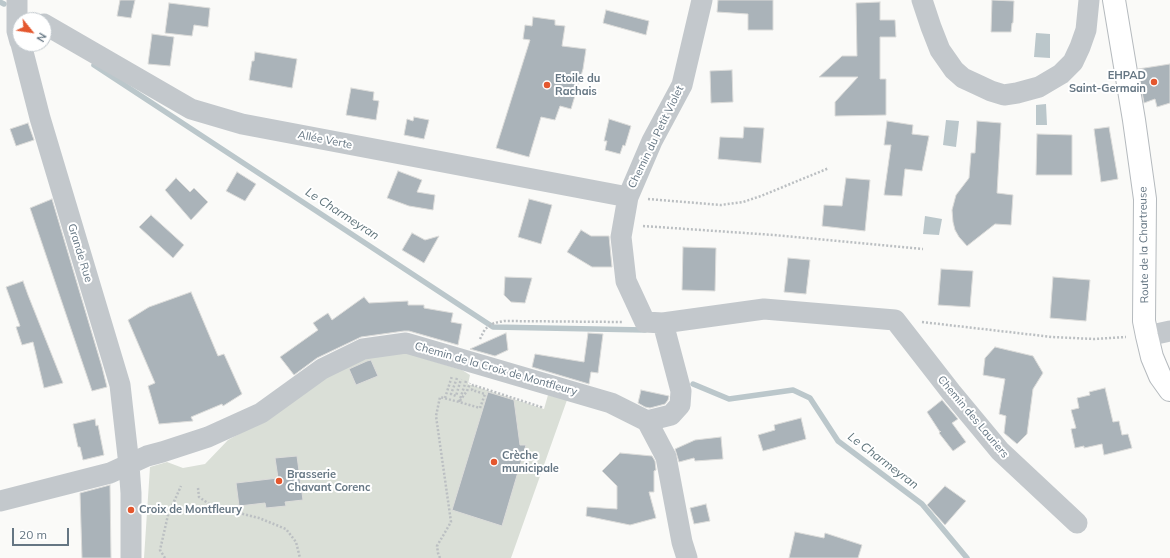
<!DOCTYPE html>
<html>
<head>
<meta charset="utf-8">
<style>
  body { margin:0 }
  #map { position:relative; width:1170px; height:558px; overflow:hidden; background:#fafaf8; font-family:Mulish,sans-serif }
  canvas { display:block }
  .north { position:absolute; left:12px; top:12px; width:40px; height:40px; box-sizing:border-box; background:#fff; border:1px solid #c1c8cd; border-radius:50%; rotate:120deg; font-size:11px; font-weight:700; line-height:16px; text-align:center; color:#657683 }
  .north::after { content:''; display:block; margin:auto; width:14px; height:18px; background:#e4572e; clip-path:polygon(50% 0,100% 100%,50% 72%,0 100%) }
  .scale { position:absolute; left:12px; top:528px; width:57px; height:18px; box-sizing:border-box; border:2px solid #657683; border-top:0; padding-left:5px; font-size:12px; line-height:14px; white-space:nowrap; color:#657683; -webkit-text-stroke:3px #fff; paint-order:stroke }
</style>
</head>
<body>
<div id="map">
<canvas width="1170" height="558"></canvas>
<div class="north">N</div>
<div class="scale">20 m</div>
</div>
<script>
const ctx = document.querySelector('canvas').getContext('2d');
ctx.lineJoin = 'round';
function paint(path, color) { ctx.fillStyle = color; ctx.fill(path, 'evenodd'); }
const shape = rows => new Path2D(rows.map(r => 'M' + r).join(''));
function strokePath(path, color, width, dash) { ctx.strokeStyle = color; ctx.lineWidth = width; ctx.lineCap = dash ? 'butt' : 'round'; ctx.setLineDash(dash || []); ctx.stroke(path); }
function write(font, color, halo, rows, align = 'center') {
  ctx.font = font + ' Mulish,sans-serif'; ctx.lineWidth = 4; ctx.setLineDash([]); ctx.textBaseline = 'middle'; ctx.strokeStyle = halo; ctx.fillStyle = color; for (const [text, x, y, turn = 0] of rows) {
    ctx.save(); ctx.translate(x, y); ctx.rotate((+turn || 0) * Math.PI / 180); ctx.textAlign = isNaN(turn) ? turn : align; if (halo) ctx.strokeText(text, 0, 0); ctx.fillText(text, 0, 0); ctx.restore();
  }
}
const green = shape([
  [406,353,462,370,470,375,468,384,544,409,548,395,567,400,511,558,144,558,150,467,167,462,183,468,205,464,228,440,264,420,311,385,369,356]
]);
const water = shape([
  [1036,33,1050,34,1050,58,1034,57],
  [1046,104,1047,125,1036,125,1036,105],
  [946,120,959,121,956,147,943,145],
  [925,216,942,219,939,235,923,234]
]);
const stream = shape([
  [0,2,4,4],
  [94,65,493,327,645,330],
  [693,384,729,399,793,390,810,398,838,441,922,504,967,558]
]);
const building = shape([
  [120,0,135,0,131,18,117,16,120,0],
  [718,0,773,0,773,30,748,30,748,14,717,12,718,0],
  [992,0,1014,1,1013,23,1012,23,1011,32,991,32,992,0],
  [880,2,880,20,895,20,896,37,880,37,880,79,886,79,886,115,835,116,835,102,858,77,819,77,842,56,857,56,856,3,880,2],
  [169,3,210,8,208,27,194,25,192,36,165,33,169,3],
  [606,10,649,21,646,35,603,23,606,10],
  [533,17,555,20,555,25,565,26,562,46,586,49,583,69,571,109,560,106,555,120,541,117,529,157,496,148,530,40,523,39,525,25,532,26,533,17],
  [152,34,174,37,170,66,148,64,152,34],
  [255,52,297,59,292,88,249,80,252,61,254,61,255,52],
  [1170,64,1170,103,1157,107,1155,99,1144,103,1138,69,1170,64],
  [732,70,733,102,711,103,710,71,732,70],
  [351,88,374,92,373,100,379,101,376,120,346,115,351,88],
  [414,117,429,120,424,139,404,135,407,119,413,121,414,117],
  [609,119,631,126,625,146,623,145,620,154,605,150,607,141,604,141,609,119],
  [887,121,913,125,912,134,929,136,922,171,905,169,902,196,884,195,891,145,884,145,887,121],
  [977,121,1001,123,997,193,1013,195,1011,225,995,224,967,246,959,237,955,230,953,222,952,210,956,195,969,178,971,153,975,153,977,121],
  [28,123,34,140,16,146,10,129,28,123],
  [744,127,764,128,761,163,718,159,720,137,743,138,744,127],
  [1109,127,1118,179,1101,182,1094,129,1109,127],
  [1037,134,1072,135,1072,175,1036,175,1037,134],
  [398,171,422,180,417,192,435,195,433,210,409,206,387,198,398,171],
  [237,172,256,184,245,201,226,191,237,172],
  [176,178,190,192,194,188,208,202,191,220,165,190,176,178],
  [846,178,870,180,865,231,822,226,824,205,842,206,846,178],
  [52,199,102,367,107,387,92,391,30,208,52,199],
  [529,199,552,205,541,244,518,237,529,199],
  [151,215,184,245,173,258,139,227,151,215],
  [581,230,591,236,609,236,612,267,592,267,567,252,581,230],
  [412,233,425,240,439,236,424,263,402,250,412,233],
  [683,247,716,248,715,291,682,290,683,247],
  [788,258,810,260,806,294,784,292,788,258],
  [941,269,973,271,970,307,938,305,941,269],
  [505,277,532,278,525,303,511,302,504,295,505,277],
  [1053,277,1090,280,1086,321,1050,318,1053,277],
  [23,281,28,295,63,383,44,388,33,342,22,345,16,327,20,326,6,287,23,281],
  [191,292,218,356,224,354,242,394,223,406,222,404,191,417,193,421,159,424,148,386,155,383,128,320,149,307,191,292],
  [364,297,369,303,408,301,408,305,424,305,424,308,453,313,451,322,462,324,458,345,409,331,404,331,361,337,317,358,294,375,280,357,318,330,313,323,328,313,332,320,364,297],
  [506,333,508,350,495,356,470,349,506,333],
  [588,333,603,334,598,373,591,372,589,384,532,367,535,354,584,362,588,333],
  [995,347,1033,356,1043,373,1033,389,1027,434,1017,444,1004,433,1006,416,999,414,1005,379,983,375,985,358,995,347],
  [371,360,378,376,356,385,349,369,367,361,371,360],
  [1105,388,1113,422,1119,421,1122,435,1128,434,1132,448,1104,455,1102,444,1084,448,1084,446,1075,448,1071,429,1076,428,1071,410,1079,408,1077,398,1090,395,1089,392,1105,388],
  [641,390,669,396,668,400,665,404,650,408,645,407,638,403,641,390],
  [488,392,514,400,520,445,526,445,502,526,452,510,488,392],
  [942,400,958,419,952,423,966,442,953,451,939,433,941,431,940,432,927,412,942,400],
  [801,418,806,439,763,451,758,435,775,430,774,425,801,418],
  [95,419,96,426,98,425,104,455,83,460,80,447,78,447,73,424,95,419],
  [721,437,723,459,695,461,694,458,679,462,675,449,695,440,721,437],
  [620,453,652,456,655,461,656,470,654,471,654,492,649,492,656,518,630,525,586,516,587,507,617,509,617,486,602,471,620,453],
  [297,456,303,500,285,502,286,506,266,508,265,503,239,506,236,483,278,478,275,458,297,456],
  [110,485,111,558,82,558,80,493,110,485],
  [945,486,966,501,945,525,927,505,945,486],
  [706,504,710,521,694,524,690,508,706,504],
  [795,532,824,538,825,533,862,545,858,558,789,558,795,532]
]);
const path = shape([
  [648,199,721,205,743,202,761,196,829,168],
  [643,226,774,235,923,249],
  [922,322,1052,337,1094,339,1126,337],
  [480,339,485,329,494,323,504,321,622,322],
  [457,378,451,394,456,396,461,379],
  [466,381,459,402,480,408,485,394,472,390,473,385,541,407,541,404],
  [445,398,452,376],
  [198,488,199,497,212,506,259,518,286,529,296,542,300,558],
  [165,558,160,550,168,515,181,486],
  [440,558,438,553,437,546,451,522,436,416,440,397,459,402,467,391,470,383]
]);
const minor = shape([
  [17,0,17,31,20,42],
  [702,0,682,85,652,141,628,197,621,237,626,281,645,322,663,323,764,309,895,320,951,392,1000,451,1077,523],
  [922,0,931,27,940,50,954,70,963,78,976,84,991,91,1004,95,1017,93,1039,87,1061,74,1073,62,1080,47,1086,30,1089,0],
  [44,24,191,109,242,124,628,197],
  [21,44,40,118,120,385,129,465,131,493,131,558],
  [1147,336,1170,331],
  [647,421,671,415,680,405,681,391,663,323],
  [0,501,110,473,147,456,162,452,208,437,261,413,322,369,363,349,406,343,611,403,647,421,666,457,682,542,687,558]
]);
const major = shape([
  [1114,0,1134,120,1145,199,1144,321,1147,336,1152,357,1160,376,1170,390]
]);
const markers = [
  [1154,82,4,"#e4572e"],
  [547,85,4,"#e4572e"],
  [494,462,4,"#e4572e"],
  [279,481,4,"#e4572e"],
  [131,510,4,"#e4572e"]
];
const poiNames = [
  ["EHPAD",1146,76,"right"],
  ["Saint-Germain",1146,89,"right"],
  ["Etoile du",555,79],
  ["Rachais",555,92],
  ["Crèche",502,456],
  ["municipale",502,469],
  ["Brasserie",287,475],
  ["Chavant Corenc",287,488],
  ["Croix de Montfleury",139,510]
];
const streetNames = [
  ["Chemin du Petit Violet",656,137,-64],
  ["Allée Verte",325,140,11],
  ["Route de la Chartreuse",1144,245,-91],
  ["Grande Rue",80,253,73],
  ["Chemin de la Croix de Montfleury",496,369,16],
  ["Chemin des Lauriers",973,417,50]
];
const waterNames = [
  ["Le Charmeyran",342,214,33],
  ["Le Charmeyran",883,461,37]
];
paint(green, '#dadfd7');
paint(water, '#bbc7cb');
strokePath(stream, '#bbc7cb', 5.5);
paint(building, '#aab3b9');
strokePath(building, '#dcdcda', 1);
strokePath(major, '#b5babe', 24);
strokePath(path, '#bbbfc2', 2.5, [2, 2]);
strokePath(minor, '#c3c8cc', 21);
strokePath(major, '#fff', 22);
for (const [x, y, r, color] of markers) { const dot = new Path2D(); dot.arc(x, y, r, 0, 2 * Math.PI); ctx.fillStyle = color; ctx.fill(dot); strokePath(dot, '#fff', 1.5); }
write('bold 11px', '#657683', '#fff', poiNames, 'left');
write('11px', '#657683', '#fff', streetNames);
write('italic 12px', '#60757c', '#fff', waterNames);
</script>
</body>
</html>
